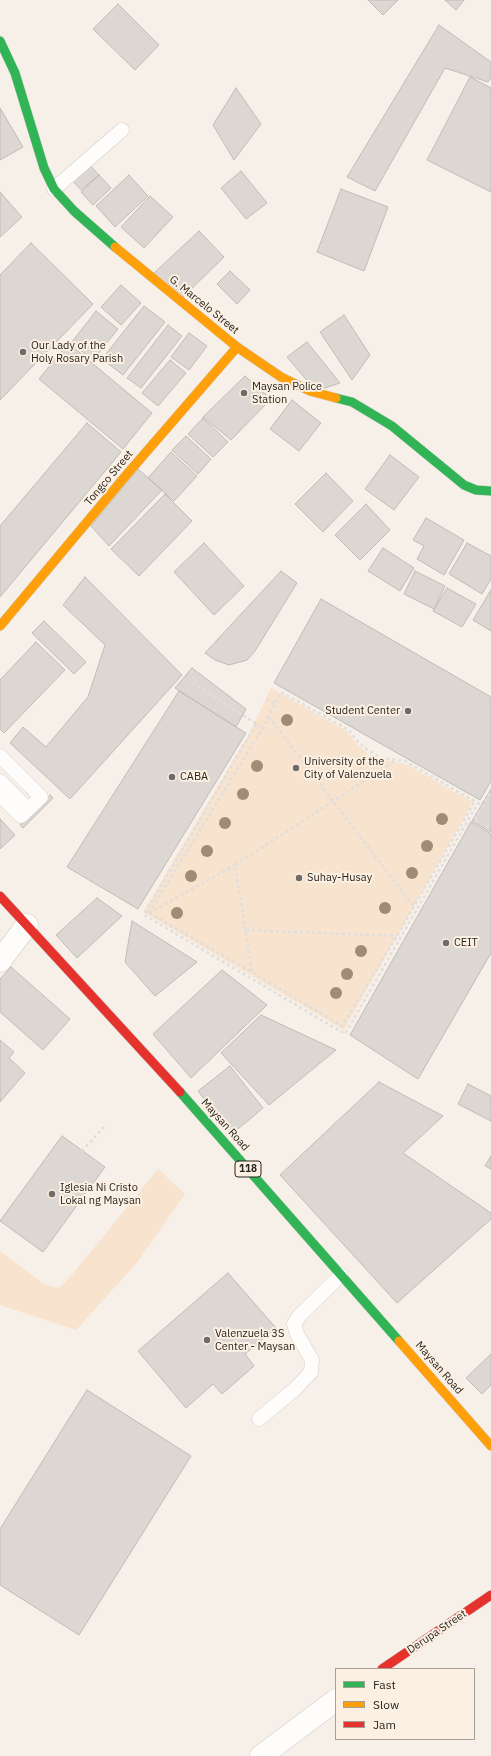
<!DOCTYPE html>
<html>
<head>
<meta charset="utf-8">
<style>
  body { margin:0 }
  #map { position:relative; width:491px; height:1756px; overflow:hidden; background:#f6f0e9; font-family:"IBM Plex Sans",sans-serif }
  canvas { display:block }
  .legend { position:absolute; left:335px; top:1668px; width:140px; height:72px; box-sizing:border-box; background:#fcf0e3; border:1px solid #a79e95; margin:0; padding:5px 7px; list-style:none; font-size:12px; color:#28241f }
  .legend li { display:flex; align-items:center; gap:8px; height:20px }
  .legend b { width:20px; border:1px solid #a79e95 }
</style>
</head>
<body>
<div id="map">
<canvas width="491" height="1756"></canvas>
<ul class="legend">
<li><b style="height:5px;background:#30b455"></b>Fast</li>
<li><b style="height:5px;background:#ff9f0a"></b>Slow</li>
<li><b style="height:5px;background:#e5322d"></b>Jam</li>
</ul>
</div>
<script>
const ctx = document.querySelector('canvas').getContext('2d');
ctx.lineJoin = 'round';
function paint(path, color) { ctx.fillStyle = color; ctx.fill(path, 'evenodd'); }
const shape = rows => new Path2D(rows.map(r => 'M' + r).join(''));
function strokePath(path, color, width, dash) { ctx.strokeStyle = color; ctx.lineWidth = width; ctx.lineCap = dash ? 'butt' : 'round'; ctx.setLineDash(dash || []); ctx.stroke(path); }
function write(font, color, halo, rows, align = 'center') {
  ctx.font = font + ' "IBM Plex Sans",sans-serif'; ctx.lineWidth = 4; ctx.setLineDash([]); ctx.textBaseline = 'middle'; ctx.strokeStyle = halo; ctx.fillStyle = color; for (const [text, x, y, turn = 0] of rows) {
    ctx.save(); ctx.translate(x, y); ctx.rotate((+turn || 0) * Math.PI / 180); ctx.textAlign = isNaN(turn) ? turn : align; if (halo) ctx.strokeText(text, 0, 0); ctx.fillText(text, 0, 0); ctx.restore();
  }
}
const green = shape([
  [271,688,347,731,357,744,368,754,381,760,406,764,473,802,344,1030,143,912,249,734],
  [158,1169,185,1194,136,1264,76,1330,0,1305,0,1251,45,1285,59,1288,71,1276]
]);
const building = shape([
  [368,0,398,0,383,15,368,0],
  [445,0,464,0,456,10,445,0],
  [118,4,159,45,135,70,93,29,118,4],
  [439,25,491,62,491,78,488,82,445,68,375,191,347,177,439,25],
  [470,77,491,88,491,192,427,160,470,77],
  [236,88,261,124,234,160,213,125,236,88],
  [0,108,23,147,0,160,0,108],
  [88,163,99,175,81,190,71,179,88,163],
  [241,171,267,203,246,219,221,188,241,171],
  [99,175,111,188,93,205,81,192,99,175],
  [129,175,148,196,115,227,96,206,129,175],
  [341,189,388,207,364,271,317,252,341,189],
  [0,192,22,217,0,237,0,192],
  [150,196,173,217,144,248,121,227,150,196],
  [199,231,224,257,180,300,154,273,199,231],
  [31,243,93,304,0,400,0,275,31,243],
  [230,271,250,290,237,304,217,284,230,271],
  [121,285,141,303,121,325,101,307,121,285],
  [144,306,165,322,123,375,102,359,144,306],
  [96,311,118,329,93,360,71,343,96,311],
  [344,315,370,355,352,380,320,332,344,315],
  [168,325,182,336,141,388,127,378,168,325],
  [189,333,207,346,189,370,171,357,189,333],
  [307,342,340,383,325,388,310,384,287,357,307,342],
  [68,343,152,413,123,449,39,379,68,343],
  [170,360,186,373,158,406,142,393,170,360],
  [245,376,271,399,231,440,203,417,245,376],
  [292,400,321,423,299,451,270,429,292,400],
  [203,418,228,442,213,457,188,434,203,418],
  [87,423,121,452,0,597,0,526,87,423],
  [186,436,211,459,198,474,172,450,186,436],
  [171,452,197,476,174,501,148,478,171,452],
  [390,455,419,477,394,510,365,489,390,455],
  [138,469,162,490,109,546,91,526,138,469],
  [326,473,353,501,323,532,295,504,326,473],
  [165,494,192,521,139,576,111,549,165,494],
  [366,504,390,530,360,560,335,535,366,504],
  [426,518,464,540,444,575,417,559,424,546,413,540,426,518],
  [204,543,244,586,214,615,174,572,204,543],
  [467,543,491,556,491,579,482,594,449,574,467,543],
  [383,548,414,568,400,591,368,571,383,548],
  [281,571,297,583,255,651,247,660,229,665,215,660,205,653,281,571],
  [415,571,445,586,434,609,404,594,415,571],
  [85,577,182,675,70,799,10,743,23,727,46,747,88,697,105,645,63,605,85,577],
  [447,588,476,604,462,627,433,611,447,588],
  [491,590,491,631,473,620,491,590],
  [321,599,491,697,491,781,480,800,274,683,321,599],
  [44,621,86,662,74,674,32,633,44,621],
  [36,642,65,670,4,733,0,729,0,680,36,642],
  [192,668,246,709,236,727,175,688,192,668],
  [179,691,246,733,138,909,67,867,179,691],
  [491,789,491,832,472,821,491,789],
  [50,795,53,798,23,828,20,825,50,795],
  [0,819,15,835,0,849,0,819],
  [471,822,491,834,491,953,418,1079,350,1035,471,822],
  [97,898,122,916,77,958,56,935,97,898],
  [132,921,197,962,155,996,125,962,132,921],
  [11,967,70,1019,43,1050,0,1012,0,979,11,967],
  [222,970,267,1005,191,1078,153,1034,222,970],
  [261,1015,336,1050,269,1105,221,1053,261,1015],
  [0,1040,14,1052,9,1058,25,1073,0,1102,0,1040],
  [230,1066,263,1108,232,1134,198,1091,230,1066],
  [379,1082,443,1116,403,1153,491,1213,491,1219,397,1303,280,1175,379,1082],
  [468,1084,491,1096,491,1121,458,1104,468,1084],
  [62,1136,105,1167,43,1252,0,1221,62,1136],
  [491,1156,491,1169,485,1166,491,1156],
  [228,1273,276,1328,245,1354,254,1366,222,1394,213,1384,186,1408,138,1351,228,1273],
  [491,1354,491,1385,482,1394,466,1378,491,1354],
  [87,1390,191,1456,79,1635,0,1585,0,1529,87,1390]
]);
const path = shape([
  [191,670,196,685,263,728],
  [266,699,275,704],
  [269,717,414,907],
  [256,724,144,915,345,1034,478,803],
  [483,806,474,820,491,829],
  [149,913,263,728,281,692,349,730,358,742,369,751,381,758,405,761,483,806,491,791],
  [149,913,252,972,342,1026,397,936,475,801],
  [149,913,235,865],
  [246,930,397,936],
  [252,971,235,865,395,761],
  [82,1151,104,1127]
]);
const lane = shape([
  [54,189,122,130],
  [0,756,41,797,21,816,0,795],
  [0,781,28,809],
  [259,1419,295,1389,311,1372,312,1360,297,1334,294,1324,300,1315,341,1275]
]);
const street = shape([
  [0,961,27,925],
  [261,1756,336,1700]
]);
const fast = shape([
  [0,41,15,73,44,168,54,189,74,211,115,247],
  [336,398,352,402,392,426,464,485,476,490,491,491],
  [180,1092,399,1341]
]);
const slow = shape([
  [115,247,237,347,281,377,310,391,336,398],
  [0,626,128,473,237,347],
  [399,1341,491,1446]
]);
const jam = shape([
  [0,896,180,1092],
  [382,1669,491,1595]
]);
const trees = [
  [287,720],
  [257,766],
  [243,794],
  [442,819],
  [225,823],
  [427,846],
  [207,851],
  [412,873],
  [191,876],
  [385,908],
  [177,913],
  [361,951],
  [347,974],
  [336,993]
];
const markers = [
  [23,352,4,"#706b66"],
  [244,393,4,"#706b66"],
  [408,711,4,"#706b66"],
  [296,768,4,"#706b66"],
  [172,777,4,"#706b66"],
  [299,878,4,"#706b66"],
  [446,943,4,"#706b66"],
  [52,1194,4,"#706b66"],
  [207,1340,4,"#706b66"]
];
const shields = [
  [248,1169,26]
];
const shieldNames = [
  ["118",248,1169]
];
const streetNames = [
  ["G. Marcelo Street",204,305,39],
  ["Tongco Street",109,478,-50],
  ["Maysan Road",225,1125,48],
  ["Maysan Road",439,1368,49],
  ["Derupa Street",437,1632,-34]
];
const poiNames = [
  ["Our Lady of the",31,346],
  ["Holy Rosary Parish",31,359],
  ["Maysan Police",252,387],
  ["Station",252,400],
  ["Student Center",400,711,"right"],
  ["University of the",304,762],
  ["City of Valenzuela",304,775],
  ["CABA",180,777],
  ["Suhay-Husay",307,878],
  ["CEIT",454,943],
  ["Iglesia Ni Cristo",60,1188],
  ["Lokal ng Maysan",60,1201],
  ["Valenzuela 3S",215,1334],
  ["Center - Maysan",215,1347]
];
paint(green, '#f8e3ce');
paint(building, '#dcd7d2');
strokePath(building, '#c0bbb5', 1);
strokePath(lane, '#d3cec9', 15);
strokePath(street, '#d3cec9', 23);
strokePath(fast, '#d3cec9', 10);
strokePath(slow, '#d3cec9', 10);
strokePath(jam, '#d3cec9', 10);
strokePath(path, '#e0dedc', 2.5, [3, 3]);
strokePath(lane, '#fefdfc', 14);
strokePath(street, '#fefdfc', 22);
strokePath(fast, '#30b455', 9);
strokePath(slow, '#ff9f0a', 9);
strokePath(jam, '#e5322d', 9);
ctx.fillStyle = '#a08c74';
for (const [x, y] of trees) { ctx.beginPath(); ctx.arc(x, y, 6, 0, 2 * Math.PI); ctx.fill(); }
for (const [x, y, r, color] of markers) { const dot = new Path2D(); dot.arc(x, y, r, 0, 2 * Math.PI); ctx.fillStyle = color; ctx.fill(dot); strokePath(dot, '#fcf0e3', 1.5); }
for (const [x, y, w] of shields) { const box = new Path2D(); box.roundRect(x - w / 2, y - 8, w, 16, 3); ctx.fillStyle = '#fcf0e3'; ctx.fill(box); strokePath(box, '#28241f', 1); }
write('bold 10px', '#28241f', null, shieldNames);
write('11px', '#28241f', '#fcf0e3', streetNames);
write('11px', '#28241f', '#fcf0e3', poiNames, 'left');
</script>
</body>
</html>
